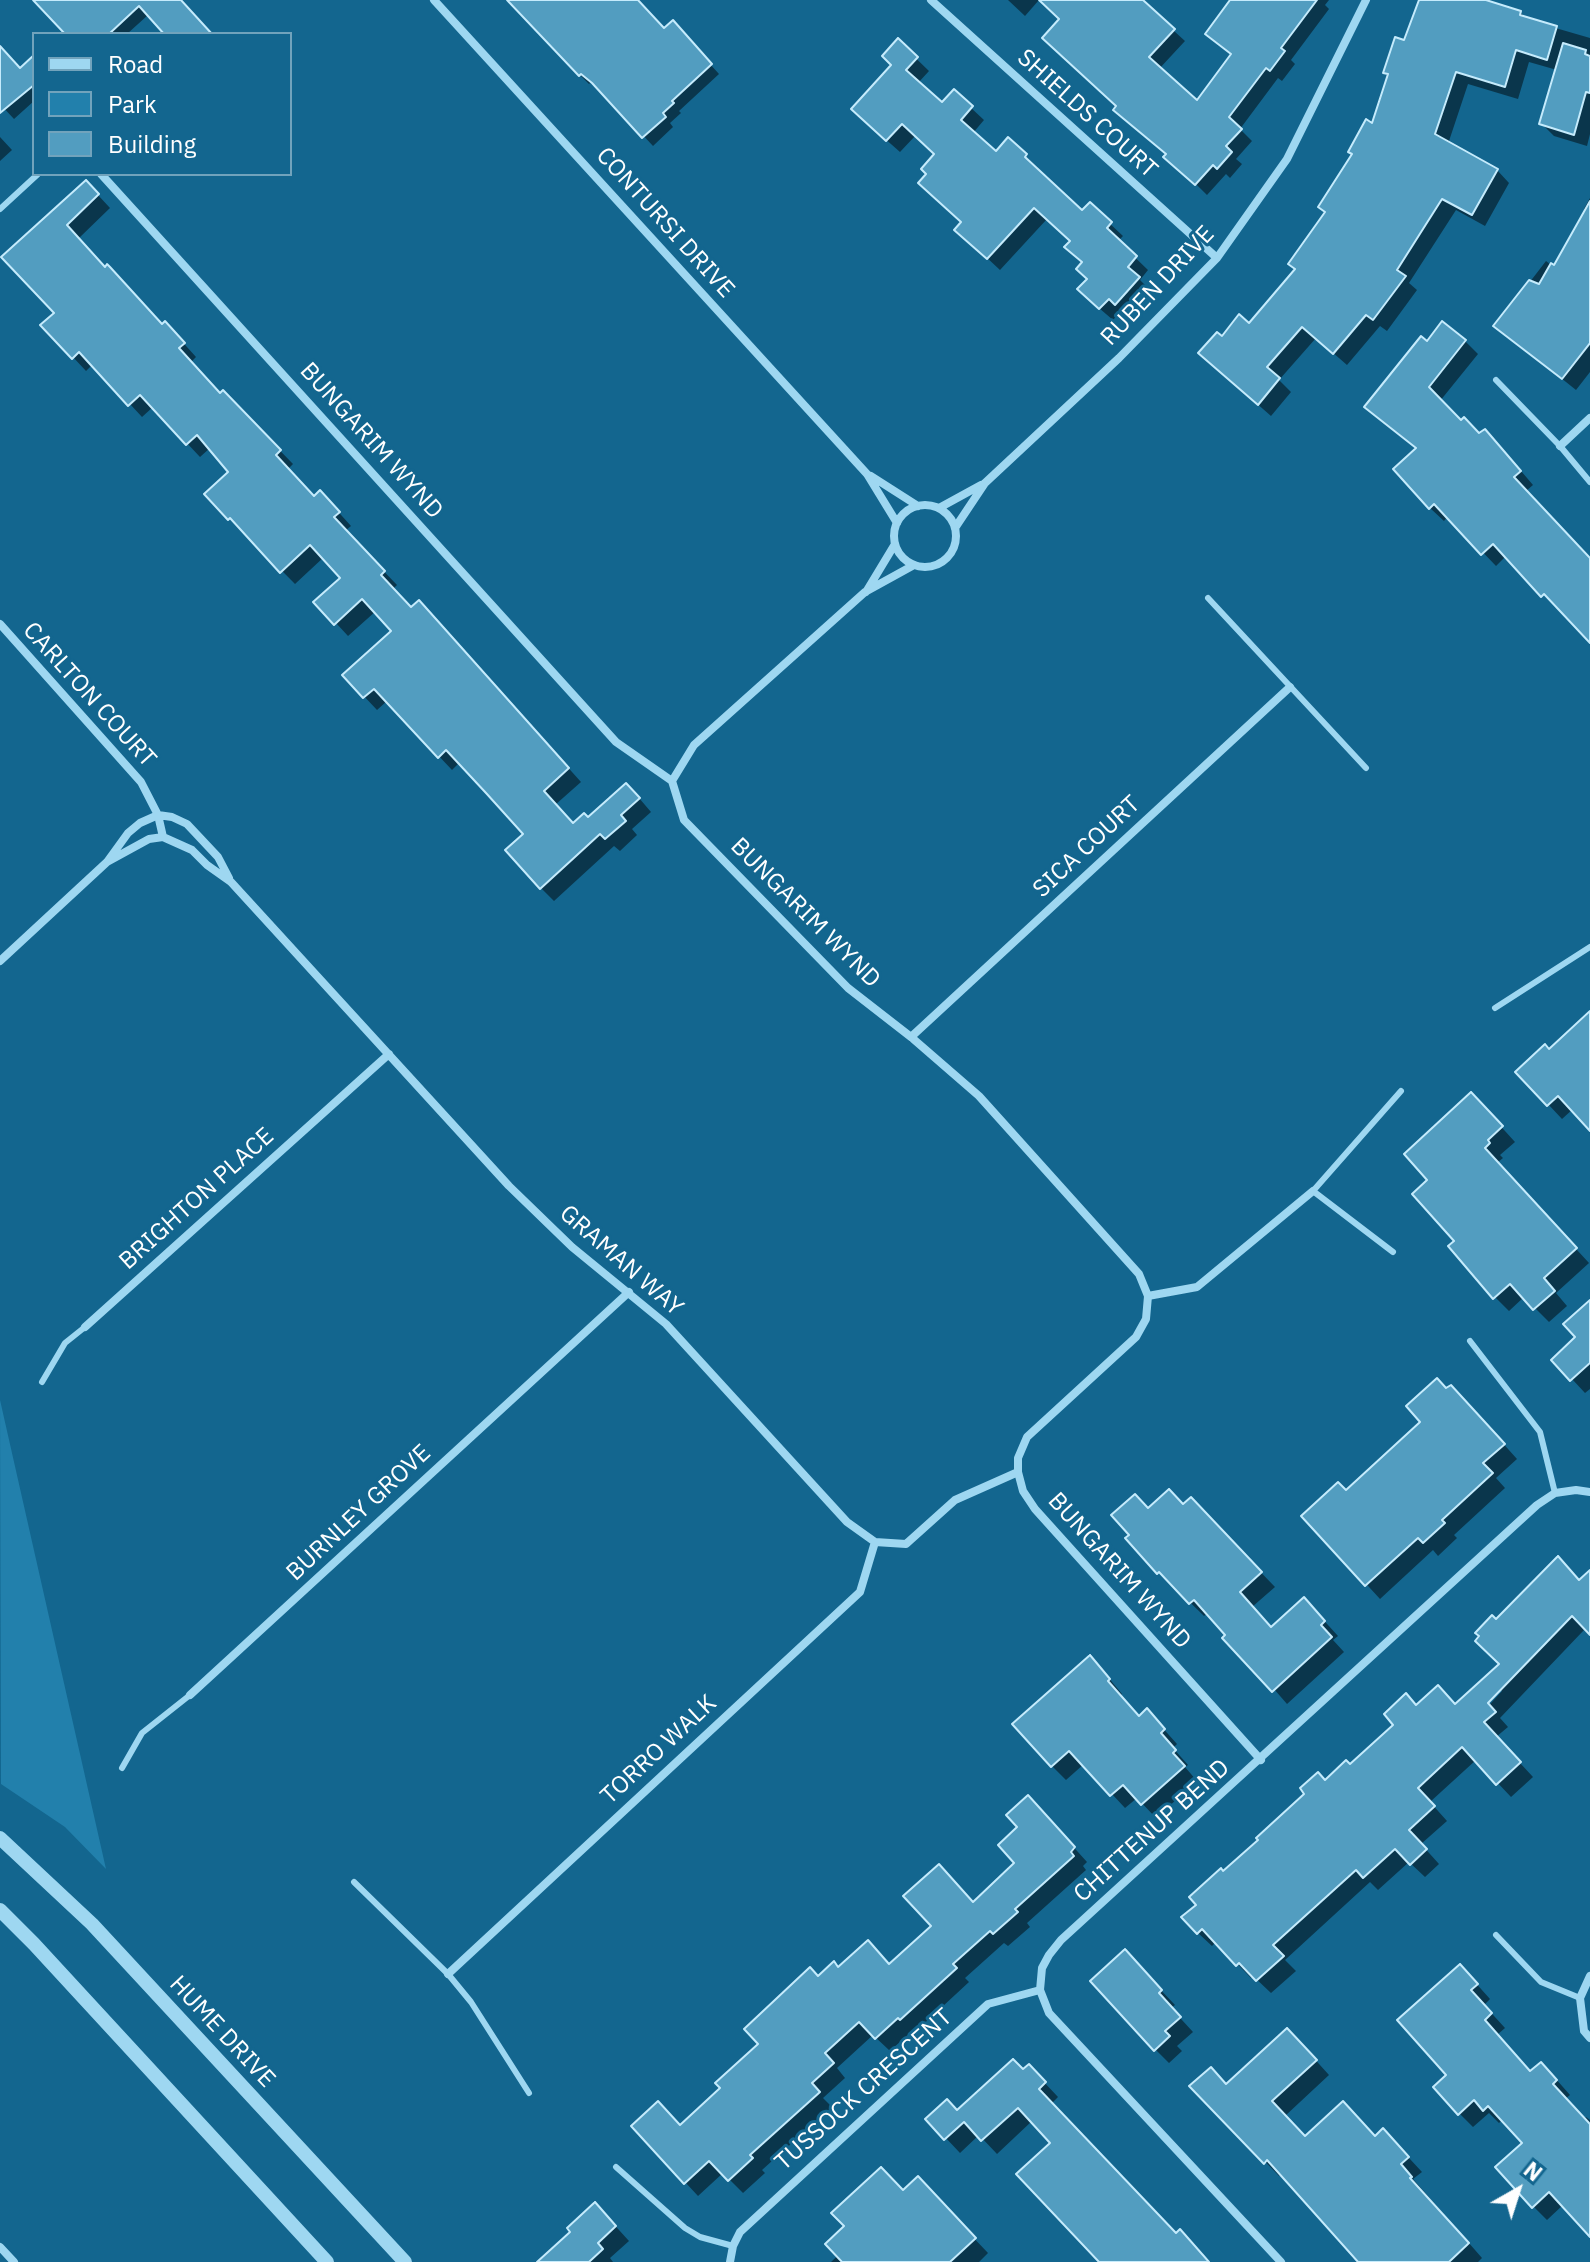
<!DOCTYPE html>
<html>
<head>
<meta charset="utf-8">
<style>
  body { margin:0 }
  #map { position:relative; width:1590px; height:2262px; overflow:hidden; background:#13668f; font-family:"IBM Plex Sans",sans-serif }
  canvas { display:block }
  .legend { position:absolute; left:32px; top:32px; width:260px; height:144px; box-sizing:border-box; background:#13668f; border:2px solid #71a3bc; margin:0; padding:10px 14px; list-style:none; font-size:24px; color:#fff }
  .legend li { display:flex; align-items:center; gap:16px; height:40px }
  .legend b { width:40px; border:2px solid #71a3bc }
  .north { position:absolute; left:1478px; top:2150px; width:80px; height:80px; -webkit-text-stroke:6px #13668f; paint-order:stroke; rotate:39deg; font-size:22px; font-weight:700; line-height:32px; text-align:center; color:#fff }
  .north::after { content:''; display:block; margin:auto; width:28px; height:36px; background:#fff; clip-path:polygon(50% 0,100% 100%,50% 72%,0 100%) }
</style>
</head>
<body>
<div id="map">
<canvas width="1590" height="2262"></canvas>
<ul class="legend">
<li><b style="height:10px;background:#9ed7f1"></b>Road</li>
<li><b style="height:22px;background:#2280ac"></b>Park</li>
<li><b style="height:22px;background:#529dc0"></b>Building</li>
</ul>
<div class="north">N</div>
</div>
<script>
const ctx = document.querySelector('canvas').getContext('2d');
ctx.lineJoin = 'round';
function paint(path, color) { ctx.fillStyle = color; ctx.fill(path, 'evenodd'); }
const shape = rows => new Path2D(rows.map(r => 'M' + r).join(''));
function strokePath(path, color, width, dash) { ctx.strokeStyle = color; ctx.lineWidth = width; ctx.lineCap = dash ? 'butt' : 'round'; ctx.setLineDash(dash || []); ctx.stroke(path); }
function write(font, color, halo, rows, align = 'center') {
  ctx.font = font + ' "IBM Plex Sans",sans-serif'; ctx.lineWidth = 6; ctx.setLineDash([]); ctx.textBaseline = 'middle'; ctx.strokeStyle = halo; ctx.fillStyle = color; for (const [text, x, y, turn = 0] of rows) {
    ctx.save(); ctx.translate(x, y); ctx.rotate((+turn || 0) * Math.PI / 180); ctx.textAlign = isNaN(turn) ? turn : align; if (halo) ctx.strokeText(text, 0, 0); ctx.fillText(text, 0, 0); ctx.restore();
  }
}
const green = shape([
  [0,1400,106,1869,65,1827,1,1784]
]);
const shadow = shape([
  [35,0,179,0,211,34,167,34,148,15,127,34,60,34,64,31],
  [510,0,636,0,665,31,681,32,719,74,679,111,681,113,670,123,673,127,653,146,599,88,592,81,589,84,580,75],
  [1008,0,1039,0,1025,16],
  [1041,0,1140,0,1185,41,1159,69,1197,103,1233,56,1207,34,1232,0,1329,0,1325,5,1329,9,1291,60,1295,64,1282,81,1278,78,1240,129,1252,141,1236,159,1242,164,1230,178,1226,174,1207,195,1118,107,1062,19],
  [1421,0,1486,0,1520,12,1528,20,1590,38,1590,134,1587,146,1554,136,1541,123,1557,70,1529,62,1518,99,1468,84,1448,144,1497,170,1509,183,1485,226,1456,210,1409,283,1417,290,1387,331,1380,326,1347,365,1316,338,1279,380,1291,392,1271,416,1214,366,1222,338,1249,325,1297,270,1374,125,1390,77,1385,72,1405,42],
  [898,41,929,71,918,83,942,105,954,92,984,120,973,133,996,153,1025,156,1038,168,1036,170,1082,213,1090,205,1123,236,1118,241,1148,270,1140,280,1151,291,1129,316,1122,310,1113,320,1092,302,1084,263,1072,241,1047,219,1000,270,970,242,937,154,916,135,900,152,866,122,894,65],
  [0,48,20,70,34,58,34,101,14,119,0,104],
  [0,137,12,150,0,161],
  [86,182,110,208,78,239,162,326,178,337,196,357,191,362,220,395,223,392,293,464,288,469,315,498,333,506,351,526,345,531,397,585,393,589,411,609,431,615,581,782,555,805,573,825,639,798,651,812,632,829,637,835,620,851,614,846,554,901,541,888,526,834,460,762,452,770,387,701,377,710,344,675,394,631,376,611,348,636,336,623,343,578,324,557,295,584,207,495,231,472,210,448,200,457,153,407,142,417,93,364,86,371,43,325,56,313,4,257],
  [1590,198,1590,372,1576,390,1496,326,1546,261,1555,268,1586,212,1584,209],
  [1465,341,1478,354,1440,401,1461,423,1498,444,1533,485,1526,491,1590,560,1590,640,1506,556,1496,566,1448,516,1444,521,1430,508,1418,450,1367,407,1427,344],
  [1590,1014,1590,1128,1573,1109,1562,1119,1518,1072,1550,1051],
  [1485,1109,1515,1142,1500,1155,1503,1158,1497,1163,1589,1263,1556,1293,1567,1306,1549,1322,1524,1297,1509,1311,1495,1297,1457,1241,1430,1180],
  [1590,1302,1590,1389,1585,1393,1572,1379,1578,1337],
  [1465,1401,1517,1459,1496,1478,1505,1488,1454,1535,1457,1538,1438,1556,1433,1550,1380,1599,1304,1516,1346,1493,1423,1422],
  [1191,1500,1275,1587,1252,1607,1272,1629,1318,1614,1338,1636,1333,1640,1344,1652,1287,1704,1208,1613,1204,1616,1159,1572,1149,1510,1184,1506],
  [1590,1573,1590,1636,1584,1630,1500,1718,1508,1727,1496,1737,1533,1777,1511,1797,1476,1760,1430,1802,1447,1821,1421,1844,1439,1864,1425,1877,1409,1862,1378,1890,1370,1882,1285,1960,1296,1971,1271,1993,1253,1976,1251,1978,1216,1942,1212,1946,1198,1933,1198,1905,1223,1874,1325,1782,1350,1767,1417,1707,1456,1706,1502,1664,1496,1621,1580,1582],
  [1500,1689,1502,1691,1483,1712,1492,1696],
  [1103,1671,1122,1694,1120,1696,1139,1718,1160,1725,1177,1744,1173,1748,1188,1765,1185,1767,1197,1781,1156,1818,1137,1798,1125,1808,1084,1764,1066,1780,1052,1766],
  [1041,1811,1087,1862,1083,1866,1086,1870,1027,1923,1030,1927,1008,1946,1004,1943,965,1978,969,1982,915,2032,913,2030,890,2051,873,2035,837,2068,845,2078,823,2098,832,2107,762,2170,765,2173,743,2193,723,2173,698,2196,685,2182,681,2127,723,2088,819,1978,839,1969,890,1966,974,1904,1017,1863],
  [1138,1966,1175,2005,1171,2008,1193,2032,1177,2046,1182,2051,1169,2063,1155,2049],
  [1473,1980,1490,1999,1484,2005,1505,2028,1497,2035,1531,2073,1555,2078,1570,2095,1565,2099,1584,2119,1586,2117,1590,2120,1590,2234,1563,2205,1547,2220,1533,2206,1525,2143,1503,2119,1499,2123,1489,2113,1473,2127,1459,2113,1449,2075],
  [1301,2044,1329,2075,1285,2116,1305,2138,1376,2138,1397,2145,1422,2172,1413,2179,1482,2258,1478,2262,1360,2262,1282,2174,1279,2176,1192,2086,1226,2086],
  [1023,2071,1042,2080,1058,2097,1051,2104,1176,2235,1208,2262,1102,2262,1053,2143,1032,2121,997,2154,979,2135,960,2153,928,2119,958,2112],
  [904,2192,931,2193,988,2253,979,2262,831,2262],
  [609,2219,629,2241,610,2258,613,2262,540,2262]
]);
const building = shape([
  [33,0,181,0,212,34,164,34,139,6,109,34,65,34,33,0],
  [507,0,638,0,664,28,673,20,712,64,672,101,674,103,663,113,666,117,642,138,592,83,581,74,579,76,507,0],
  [1039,0,1143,0,1175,29,1149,57,1197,100,1231,54,1205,34,1230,0,1317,0,1281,48,1285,51,1270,71,1266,68,1229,117,1242,129,1226,146,1232,152,1217,169,1213,165,1195,185,1163,157,1166,154,1113,110,1116,106,1042,38,1059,19,1039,0],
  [1419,0,1486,0,1521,11,1520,15,1557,26,1547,60,1516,50,1505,87,1456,72,1435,134,1498,169,1472,215,1442,199,1397,270,1406,276,1373,320,1366,315,1333,354,1302,327,1267,367,1280,378,1258,405,1198,353,1217,332,1222,336,1239,314,1249,323,1295,269,1288,264,1325,212,1318,207,1352,154,1348,152,1366,119,1372,123,1388,74,1383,73,1395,37,1404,40,1419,0],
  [898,38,918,57,906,70,942,102,954,89,973,106,961,120,996,151,1008,137,1027,154,1025,157,1082,210,1090,202,1112,222,1107,228,1137,256,1128,267,1140,277,1115,305,1109,299,1099,309,1077,289,1087,279,1076,269,1082,262,1064,247,1070,241,1034,208,987,259,954,230,961,222,918,183,926,174,921,169,934,154,902,124,886,141,851,109,891,65,882,56,898,38],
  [1563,43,1586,50,1585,54,1590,56,1590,93,1586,92,1574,135,1539,124,1563,43],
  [0,46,20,68,34,55,34,85,0,113,0,46],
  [86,180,99,194,67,225,105,267,107,264,110,267,162,324,165,321,185,343,179,348,220,393,223,390,281,450,276,455,314,496,320,490,340,512,334,517,385,571,381,575,411,607,419,600,569,768,544,791,573,823,584,813,588,817,626,783,640,798,621,815,626,821,605,839,600,834,540,889,505,850,523,834,486,793,446,750,438,758,374,689,363,698,342,675,391,631,362,599,334,625,313,602,340,578,310,545,280,573,230,518,228,520,204,494,228,472,197,435,186,445,140,395,128,406,79,352,72,359,40,325,54,313,1,257,86,180],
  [1590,201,1590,343,1562,379,1493,326,1529,280,1539,284,1551,263,1554,265,1590,201],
  [1442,321,1466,340,1429,387,1461,420,1464,417,1479,433,1485,429,1521,471,1514,477,1590,558,1590,643,1544,594,1541,597,1493,544,1481,555,1434,504,1429,509,1393,469,1416,448,1364,407,1421,336,1427,341,1442,321],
  [1590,1011,1590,1131,1558,1096,1547,1106,1515,1072,1545,1044,1549,1049,1590,1011],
  [1471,1092,1503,1126,1488,1140,1490,1143,1485,1148,1577,1248,1544,1278,1555,1291,1533,1310,1510,1284,1493,1299,1448,1246,1454,1241,1412,1194,1427,1180,1404,1154,1471,1092],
  [1590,1300,1590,1363,1570,1381,1551,1360,1575,1337,1563,1324,1590,1300],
  [1437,1378,1446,1388,1451,1385,1505,1444,1483,1463,1493,1473,1442,1520,1445,1523,1423,1543,1418,1538,1365,1586,1301,1516,1338,1482,1346,1490,1420,1422,1406,1406,1437,1378],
  [1169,1489,1183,1504,1191,1497,1262,1572,1240,1592,1271,1627,1304,1597,1325,1621,1321,1625,1332,1637,1272,1692,1222,1638,1225,1635,1194,1600,1189,1604,1159,1572,1157,1574,1125,1538,1129,1535,1111,1515,1135,1494,1148,1508,1169,1489],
  [1558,1556,1579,1580,1590,1570,1590,1635,1572,1616,1488,1703,1496,1712,1484,1722,1521,1762,1496,1785,1462,1747,1418,1788,1435,1806,1409,1830,1427,1849,1410,1865,1395,1849,1363,1878,1356,1870,1273,1945,1284,1956,1256,1981,1239,1963,1236,1966,1202,1929,1197,1934,1181,1917,1196,1905,1189,1897,1221,1868,1223,1871,1258,1840,1256,1838,1304,1794,1300,1788,1318,1772,1325,1780,1346,1760,1350,1764,1393,1725,1384,1714,1406,1693,1416,1705,1438,1685,1455,1704,1499,1664,1475,1641,1479,1636,1475,1633,1492,1615,1496,1619,1558,1556],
  [1090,1655,1110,1679,1108,1681,1139,1716,1147,1708,1165,1729,1161,1733,1176,1750,1173,1753,1185,1766,1141,1805,1123,1785,1110,1796,1069,1751,1051,1767,1012,1724,1090,1655],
  [1028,1795,1075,1847,1071,1852,1074,1856,1015,1909,1018,1912,993,1934,990,1931,953,1964,957,1968,900,2020,898,2018,875,2039,859,2022,825,2053,834,2063,812,2083,820,2092,750,2155,753,2158,728,2181,709,2161,684,2184,631,2126,658,2101,680,2125,720,2088,715,2083,758,2044,744,2029,810,1967,818,1976,834,1961,838,1967,868,1940,889,1964,931,1926,903,1896,939,1864,973,1902,1014,1863,998,1845,1017,1827,1006,1815,1028,1795],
  [1125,1949,1162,1990,1159,1993,1181,2017,1165,2031,1170,2036,1154,2051,1090,1981,1125,1949],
  [1460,1964,1478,1984,1471,1990,1492,2013,1485,2020,1530,2071,1541,2062,1557,2080,1553,2084,1590,2124,1590,2237,1549,2192,1532,2208,1495,2167,1522,2143,1488,2106,1483,2111,1474,2100,1458,2115,1433,2087,1446,2075,1397,2020,1460,1964],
  [1287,2028,1317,2060,1272,2101,1305,2136,1343,2101,1375,2136,1383,2128,1409,2157,1401,2164,1412,2177,1410,2178,1469,2243,1449,2262,1358,2262,1267,2160,1264,2164,1189,2086,1211,2067,1226,2084,1287,2028],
  [1013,2059,1023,2069,1029,2064,1046,2082,1039,2089,1176,2233,1180,2229,1209,2262,1099,2262,1016,2174,1050,2143,1018,2108,981,2141,964,2122,944,2140,925,2119,947,2099,957,2110,1013,2059],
  [881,2167,903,2190,918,2176,976,2238,950,2262,842,2262,825,2244,844,2226,831,2213,881,2167],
  [595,2202,616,2226,598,2243,603,2249,589,2262,537,2262,570,2232,567,2228,595,2202]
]);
const service = shape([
  [0,209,38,174],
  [1496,380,1560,446,1590,482],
  [1208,598,1366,768],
  [1495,1008,1590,947],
  [1393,1252,1313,1191,1401,1091],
  [1470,1341,1540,1432,1555,1493],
  [42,1382,65,1343,85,1327],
  [122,1768,142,1733,190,1695],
  [354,1882,448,1974,471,2002,529,2093],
  [1496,1935,1541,1982,1580,1998],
  [616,2167,685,2228,700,2237,733,2246]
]);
const minor = shape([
  [434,0,867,474,897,523],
  [931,0,1217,258],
  [101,174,616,742,672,781,684,820,848,988,911,1037,979,1096,1139,1274,1148,1296,1146,1319,1136,1337,1027,1437,1018,1458,1018,1472,1023,1491,1035,1509,1261,1760],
  [1560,446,1590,418],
  [871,476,918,506],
  '894 536a31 31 0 1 1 62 0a31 31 0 1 1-62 0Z',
  [939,508,981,485],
  [955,528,985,483,1119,358,1217,258,1287,159,1366,0],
  [866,592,895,544],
  [0,624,141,782,158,815,163,837],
  [672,781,694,745,865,592,914,565],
  [107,862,149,839,163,837,192,850,207,865,231,882,509,1186,572,1247,666,1324,847,1522,875,1542,906,1544,955,1500,1018,1472],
  [0,961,107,862,128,833,140,823,158,815,172,817,187,824,218,857,229,878],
  [911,1037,1290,687],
  [1148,1296,1197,1287,1313,1191],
  [85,1327,389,1054],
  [190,1695,629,1292],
  [448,1974,860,1592,875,1542],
  [1590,1976,1580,1998,1584,2031,1590,2038],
  [0,2247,14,2262],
  [730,2262,733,2246,740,2232,988,2004,1040,1990],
  [1281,2262,1049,2013,1040,1990,1042,1968,1049,1955,1061,1940,1537,1505,1555,1493,1576,1490,1590,1492]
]);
const tertiary = shape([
  [0,1838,92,1924,405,2262],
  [0,1910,34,1944,327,2262]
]);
const streetNames = [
  ["SHIELDS COURT",1087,114,42],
  ["CONTURSI DRIVE",665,223,48],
  ["RUBEN DRIVE",1158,286,-47],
  ["BUNGARIM WYND",371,441,48],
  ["CARLTON COURT",89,695,48],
  ["SICA COURT",1087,847,-43],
  ["BUNGARIM WYND",805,913,45],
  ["BRIGHTON PLACE",197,1199,-42],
  ["GRAMAN WAY",621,1261,41],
  ["BURNLEY GROVE",359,1513,-43],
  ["BUNGARIM WYND",1119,1571,48],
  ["TORRO WALK",659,1750,-43],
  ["CHITTENUP BEND",1152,1831,-42],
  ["HUME DRIVE",222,2032,47],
  ["TUSSOCK CRESCENT",864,2090,-42]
];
paint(green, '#2280ac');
paint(shadow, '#0007');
paint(building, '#529dc0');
strokePath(building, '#c5ebfc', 2);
strokePath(service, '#9ed7f1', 6);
strokePath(minor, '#9ed7f1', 8);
strokePath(tertiary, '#9ed7f1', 14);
write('24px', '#fff', '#13668f', streetNames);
</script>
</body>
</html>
